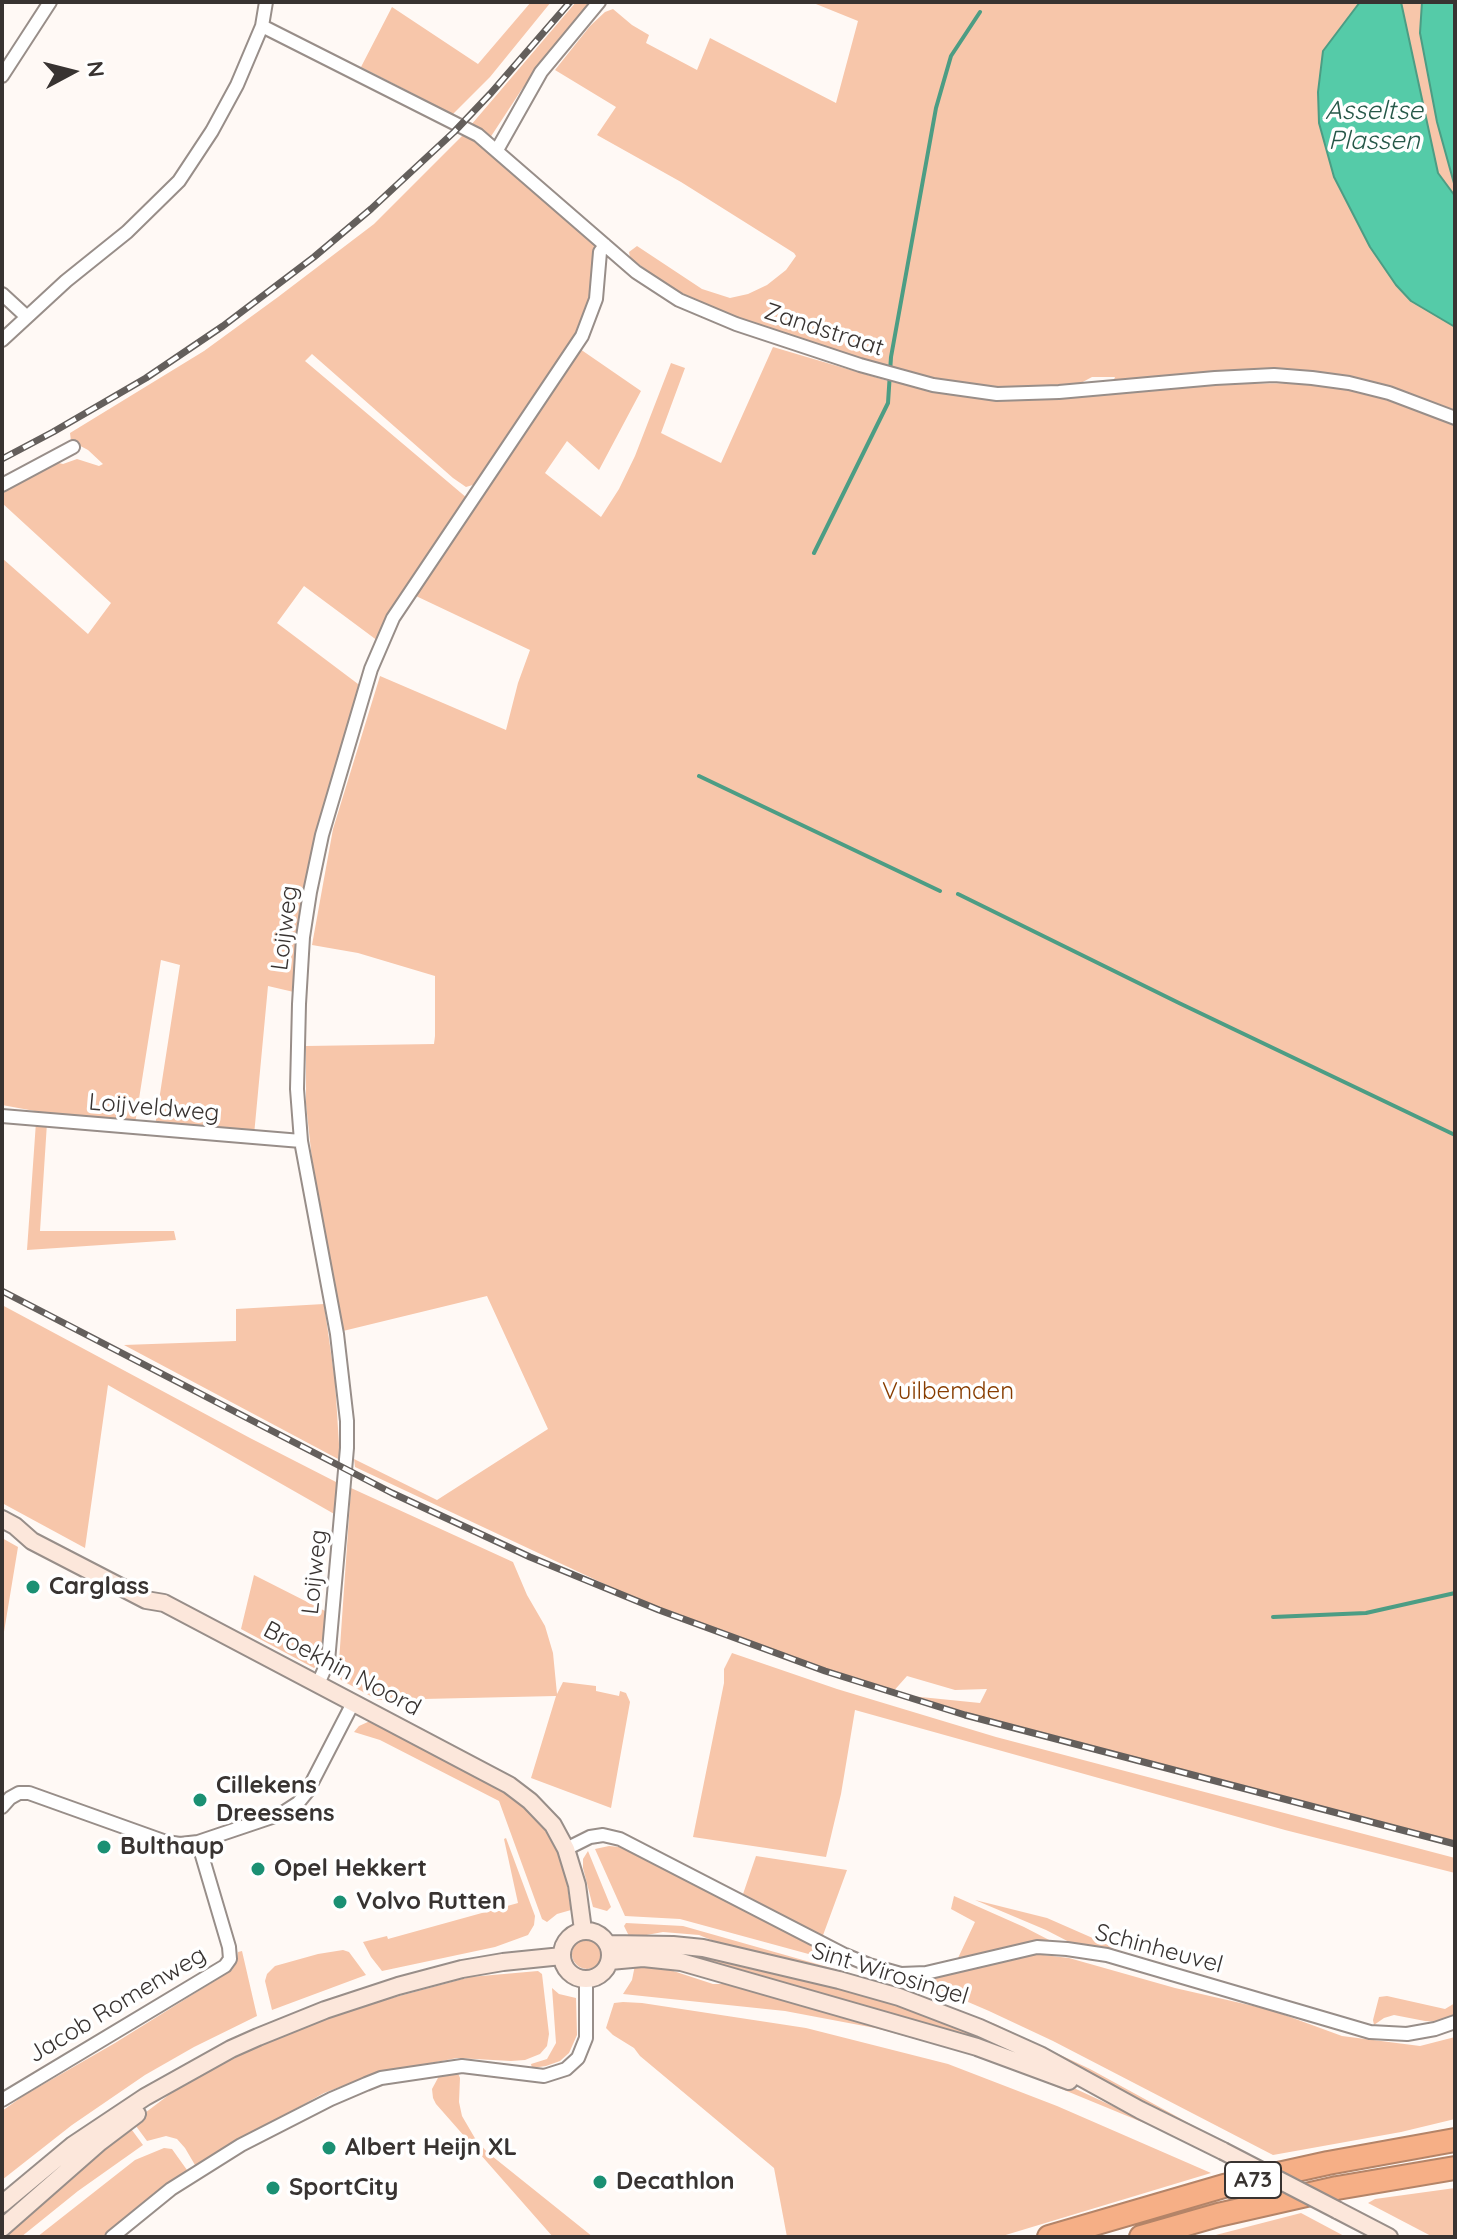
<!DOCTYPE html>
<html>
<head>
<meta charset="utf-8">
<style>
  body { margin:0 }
  #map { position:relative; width:1457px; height:2239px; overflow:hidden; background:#fff9f5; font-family:Quicksand,sans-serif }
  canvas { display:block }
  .frame { position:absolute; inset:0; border:4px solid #383331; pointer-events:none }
  .north { position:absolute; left:32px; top:32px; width:80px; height:80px; -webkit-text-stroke:6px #fff; paint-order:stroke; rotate:83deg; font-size:22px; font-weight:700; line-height:32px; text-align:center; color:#383331 }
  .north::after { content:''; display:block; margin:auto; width:28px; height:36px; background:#383331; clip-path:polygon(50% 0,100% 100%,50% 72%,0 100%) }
</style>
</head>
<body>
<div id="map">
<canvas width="1457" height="2239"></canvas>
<div class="frame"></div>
<div class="north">N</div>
</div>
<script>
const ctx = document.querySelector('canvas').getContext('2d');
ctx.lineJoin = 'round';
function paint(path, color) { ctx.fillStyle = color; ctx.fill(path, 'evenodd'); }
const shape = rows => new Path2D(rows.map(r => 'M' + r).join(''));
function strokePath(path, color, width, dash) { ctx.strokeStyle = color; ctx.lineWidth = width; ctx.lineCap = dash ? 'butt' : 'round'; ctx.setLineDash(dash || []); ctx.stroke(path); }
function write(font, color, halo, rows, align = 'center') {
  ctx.font = font + ' Quicksand,sans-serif'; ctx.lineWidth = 7; ctx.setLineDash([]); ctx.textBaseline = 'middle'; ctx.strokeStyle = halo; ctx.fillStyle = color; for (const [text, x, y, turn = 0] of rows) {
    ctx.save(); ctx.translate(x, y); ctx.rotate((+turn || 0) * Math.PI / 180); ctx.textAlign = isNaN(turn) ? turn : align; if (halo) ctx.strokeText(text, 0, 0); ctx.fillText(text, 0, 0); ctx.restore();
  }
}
const green = shape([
  [531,2,551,2,490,77,453,114,361,67,392,7,478,64],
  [576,2,594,2,522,89,488,141,471,125],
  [811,2,1360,2,1324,51,1322,71,1334,177,1370,247,1411,301,1455,327,1455,410,1409,393,1353,378,1289,369,1113,382,1115,377,1092,377,1079,384,1041,388,1004,388,947,381,896,370,816,345,701,304,676,291,630,258,629,252,637,246,702,289,730,298,748,294,767,285,786,270,796,256,794,253,681,182,597,135,616,107,555,70,590,26,605,12,613,9,632,25,649,35,646,43,697,70,710,38,836,103,858,21],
  [1401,2,1422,2,1420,33,1437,122,1455,187,1455,196,1438,173],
  [463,135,492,151,593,241,596,252,590,301,578,332,476,484,466,487,453,478,312,354,305,361,467,498,378,641,304,586,277,623,362,687,316,851,298,993,268,986,254,1135,155,1126,180,965,161,960,135,1124,51,1114,2,1105,2,558,88,634,111,603,2,503,2,491,55,462,63,464,77,459,99,466,103,464,88,450,71,441,70,433,204,351,278,297,374,224],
  [773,347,888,381,958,396,1001,400,1039,400,1087,396,1109,392,1222,384,1303,383,1364,393,1419,409,1455,423,1455,1844,1189,1777,970,1719,890,1694,765,1650,647,1604,355,1467,354,1459,437,1500,548,1429,487,1296,343,1331,312,1160,306,1104,306,1046,434,1044,435,1036,435,976,358,953,312,945,333,829,380,676,506,730,518,683,530,650,416,596,580,349,641,391,599,470,567,441,545,473,601,517,619,489,635,456,671,363,685,368,661,433,721,463],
  [907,1676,955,1690,987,1689,980,1703,891,1694],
  [36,1122,47,1123,40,1231,174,1231,176,1240,27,1250],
  [324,1304,335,1381,340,1460,124,1345,236,1341,236,1309],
  [2,1305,250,1438,338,1483,336,1515,108,1385,85,1548,2,1503],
  [351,1488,513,1562,527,1595,545,1626,553,1653,557,1694,563,1682,596,1686,596,1691,619,1696,620,1691,626,1693,630,1702,611,1808,531,1778,556,1696,378,1700,341,1680,338,1676],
  [2,1538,18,1547,2,1644],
  [254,1575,329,1613,325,1658,314,1668,241,1629],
  [732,1653,837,1689,996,1737,1455,1858,1455,1873,1285,1830,855,1710,841,1794,826,1857,693,1837,724,1683,724,1669],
  [370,1721,486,1779,517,1800,539,1821,555,1846,564,1865,571,1910,557,1914,547,1922,542,1919,499,1801,380,1740,354,1732,359,1726],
  [506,1838,535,1916,534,1925,528,1935,495,1947,382,1971,371,1957,363,1942,387,1936,388,1939,518,1903,504,1839],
  [609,1846,619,1847,639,1855,860,1968,680,1919,625,1916,595,1849],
  [588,1851,611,1907,607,1911,593,1907,583,1868,583,1859],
  [756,1856,847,1870,822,1938,742,1897],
  [954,1896,1024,1927,1053,1942,1028,1943,958,1958,975,1922,951,1909],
  [975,1900,1047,1918,1104,1943,1135,1960,1077,1946,1046,1930],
  [626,1923,683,1926,898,1987,995,2024,1090,2069,1205,2132,995,2029,739,1951,699,1935,663,1932,630,1938,624,1926],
  '572 1954a15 15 0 1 1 30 0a15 15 0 1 1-30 0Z',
  [663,1948,679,1950,881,1997,972,2030,1068,2075,677,1956],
  [343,1950,349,1952,366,1975,272,2010,265,1981,267,1974,275,1966,318,1954],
  [242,1951,257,2016,194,2047,145,2075,72,2125,2,2180,2,2111,23,2096,115,2043,232,1970,237,1962,238,1952],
  [1035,1954,1069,1958,1175,1988,1271,2010,1342,2036,1420,2046,1455,2037,1455,2119,1401,2132,1273,2155,1053,2041,989,2011,917,1980],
  [635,1965,655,1965,713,1984,744,1984,959,2045,1061,2082,1183,2139,1018,2071,970,2054,875,2028,785,2011,623,1994,632,1980],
  [538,1971,542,1974,549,2034,547,2046,540,2054,525,2060,511,2061,457,2058,374,2074,324,2093,195,2165,185,2148,177,2139,166,2136,147,2141,133,2122,170,2094,219,2065,295,2030,351,2009,470,1977],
  [552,1988,559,1994,576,1998,577,2035,569,2053,560,2061,546,2066,532,2068,531,2064,547,2059,556,2043],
  [1387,1996,1445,2009,1455,2003,1455,2016,1439,2022,1425,2021,1394,2015,1384,2018,1374,2025,1373,2020,1379,1997],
  [623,2002,642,2003,806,2028,948,2064,1057,2106,1211,2173,999,2237,787,2237,774,2168,640,2056,634,2048,613,2035,606,2028,614,2003],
  [446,2071,456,2071,458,2073,460,2078,459,2102,462,2116,476,2140,487,2152,593,2237,553,2237,436,2104,433,2098,432,2089,439,2076],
  [129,2126,143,2145,78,2191,21,2237,2,2237,2,2231],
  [164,2148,172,2149,187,2170,103,2237,37,2237,135,2160],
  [1455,2188,1455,2237,1433,2237,1368,2203,1375,2199],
  [1301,2213,1346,2237,1208,2237]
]);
const water = shape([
  [1360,2,1401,2,1438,173,1455,196,1455,327,1411,301,1396,285,1370,247,1334,177,1319,123,1318,92,1323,51,1360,2],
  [1422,2,1455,2,1455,187,1437,122,1420,33,1422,2]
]);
const stream = shape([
  [814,553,888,403,891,357,936,108,951,56,980,12],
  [699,776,940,891],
  [958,894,1179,1003,1455,1135],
  [1273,1617,1366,1613,1455,1593]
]);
const street = shape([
  [262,26,478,135,636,272,679,300,736,324,860,365,933,385,997,394,1059,392,1215,378,1274,375,1312,378,1349,383,1389,393,1455,418],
  [2,76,50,2],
  [497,150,541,72,599,2],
  [2,294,27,317],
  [2,340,66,281,127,232,179,181,212,131,237,85,262,26,266,2],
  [2,485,73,447],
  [2,1116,301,1141],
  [318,1684,328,1661,347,1448,347,1421,337,1334,301,1141,297,1089,299,1004,303,937,310,892,322,835,371,669,393,618,582,336,596,299,600,252,605,245],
  [2,1807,10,1798,19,1793,29,1793,166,1842,180,1844,198,1842,281,1814,298,1803,307,1792,353,1703],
  [566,1849,590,1837,603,1835,620,1839,845,1955,869,1965,901,1974,926,1973,1037,1947,1067,1949,1107,1955,1370,2032,1407,2034,1435,2029,1455,2022],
  [2,2100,225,1966,230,1959,229,1947,198,1842],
  [112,2237,171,2189,241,2145,331,2099,366,2084,381,2078,462,2066,544,2076,566,2069,578,2058,586,2038,586,1979]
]);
const secondary = shape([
  [2,1519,15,1526,32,1541,146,1600,164,1603,509,1785,530,1801,553,1825,566,1849,577,1885,583,1930],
  '562 1955a24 24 0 1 1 48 0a24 24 0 1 1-48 0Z',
  [609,1944,673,1945,703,1948,839,1980,899,1997,980,2028,1040,2055,1140,2110,1223,2151],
  [610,1961,643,1958,681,1962,977,2047,1069,2081],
  [2,2204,73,2145,145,2097,231,2049,258,2037,325,2010,398,1986,462,1969,503,1962,562,1956],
  [1337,2210,1389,2237],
  [2,2228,100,2142,137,2114]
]);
const highway = shape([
  [1049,2237,1224,2186,1328,2163,1455,2140],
  [1141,2237,1218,2215,1337,2188,1455,2168]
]);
const rail = shape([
  [2,459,53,432,146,378,223,326,314,257,371,209,454,132,491,93,570,2],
  [2,1291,392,1493,530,1557,659,1610,825,1671,965,1715,1455,1844]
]);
const secondaryBridge = shape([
  [1223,2151,1337,2210]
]);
const markers = [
  [33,1587,8,"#1b9073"],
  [200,1800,8,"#1b9073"],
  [104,1847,8,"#1b9073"],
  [258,1869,8,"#1b9073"],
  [340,1902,8,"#1b9073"],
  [329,2148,8,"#1b9073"],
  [600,2182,8,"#1b9073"],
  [273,2188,8,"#1b9073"]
];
const shields = [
  [1253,2180,56]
];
const shieldNames = [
  ["A73",1253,2180]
];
const streetNames = [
  ["Zandstraat",824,330,18],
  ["Loijweg",285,928,-83],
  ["Loijveldweg",154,1108,5],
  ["Loijweg",315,1572,-84],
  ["Broekhin Noord",342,1669,28],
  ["Schinheuvel",1159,1949,15],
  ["Sint Wirosingel",890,1974,17],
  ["Jacob Romenweg",117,2005,-31]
];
const parkNames = [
  ["Vuilbemden",948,1392]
];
const poiNames = [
  ["Carglass",49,1587],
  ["Cillekens",216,1786],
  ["Dreessens",216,1814],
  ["Bulthaup",120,1847],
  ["Opel Hekkert",274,1869],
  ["Volvo Rutten",356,1902],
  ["Albert Heijn XL",345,2148],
  ["Decathlon",616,2182],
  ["SportCity",289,2188]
];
const waterNames = [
  ["Asseltse",1374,111],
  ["Plassen",1374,141]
];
paint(green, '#f7c6aa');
paint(water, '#55cba8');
strokePath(water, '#4c9d84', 2);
strokePath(stream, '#4c9d84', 4);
strokePath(street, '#988e89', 16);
strokePath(secondary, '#988e89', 20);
strokePath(highway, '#b48468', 26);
strokePath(street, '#fff', 12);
strokePath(secondary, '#fce7db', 16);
strokePath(highway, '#f6af86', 22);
strokePath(rail, '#645f5c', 7);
strokePath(rail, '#fff', 4, [12]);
strokePath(secondaryBridge, '#988e89', 20, []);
strokePath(secondaryBridge, '#fce7db', 16);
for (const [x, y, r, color] of markers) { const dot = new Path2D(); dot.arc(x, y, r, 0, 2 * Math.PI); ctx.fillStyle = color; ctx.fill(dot); strokePath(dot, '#fff', 3); }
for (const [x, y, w] of shields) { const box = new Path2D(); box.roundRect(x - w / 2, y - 18, w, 36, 6); ctx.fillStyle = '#fff'; ctx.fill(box); strokePath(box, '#383331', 2); }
write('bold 22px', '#383331', null, shieldNames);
write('24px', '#383331', '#fff', streetNames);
write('24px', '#883d01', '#fff', parkNames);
write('bold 24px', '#383331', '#fff', poiNames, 'left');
write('italic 26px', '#275849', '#fff', waterNames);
</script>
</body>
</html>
